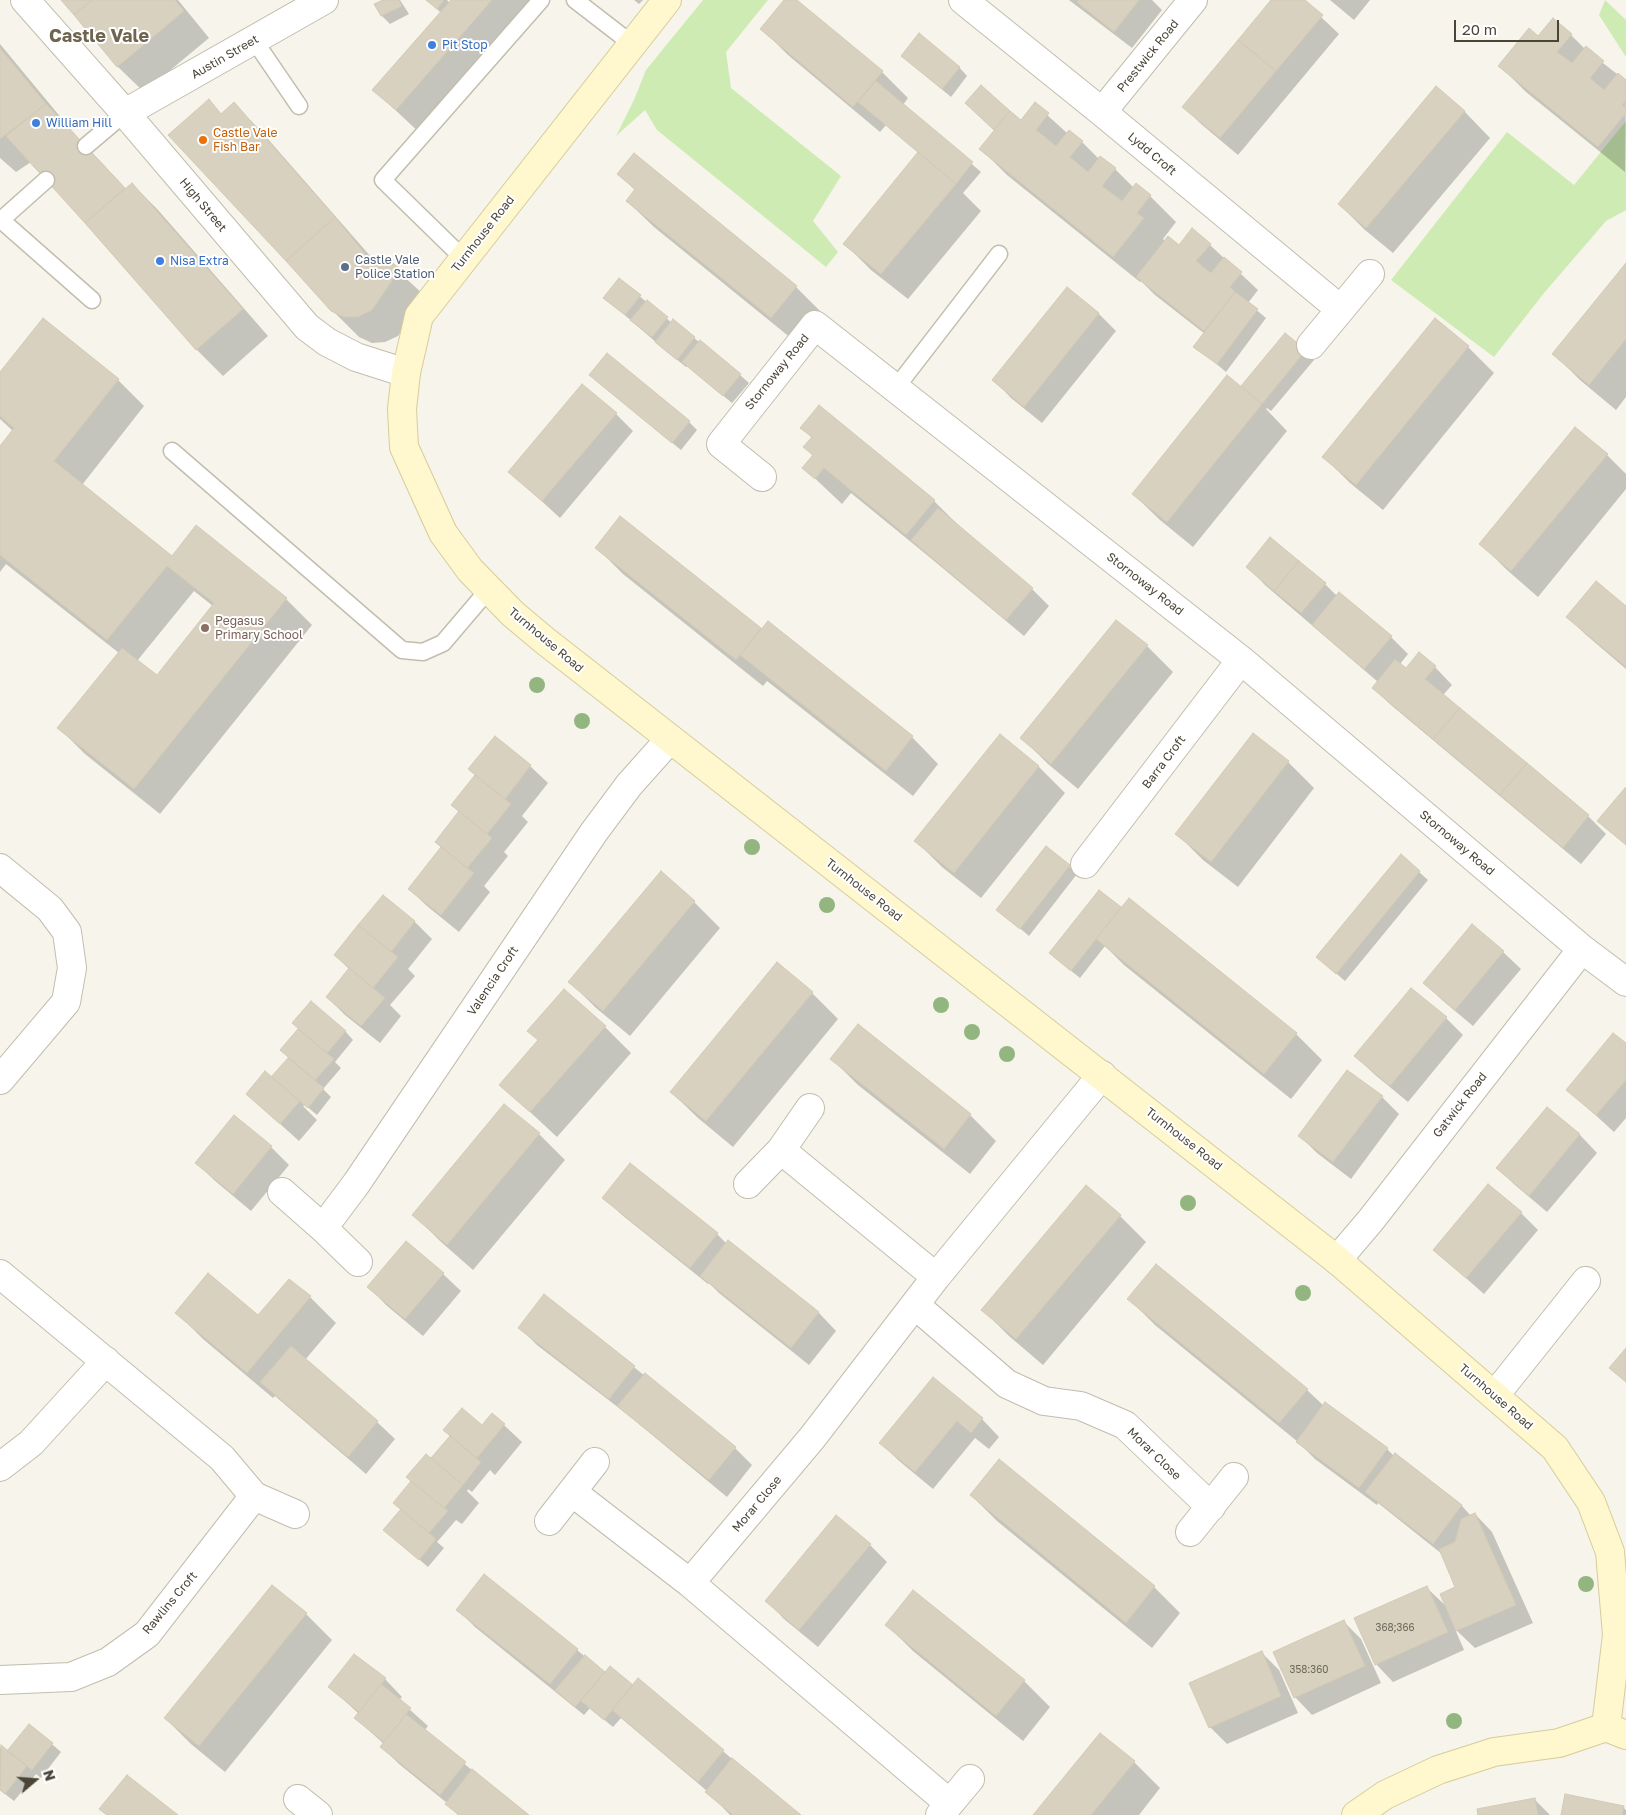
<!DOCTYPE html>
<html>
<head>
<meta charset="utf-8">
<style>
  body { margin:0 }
  #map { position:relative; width:1626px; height:1815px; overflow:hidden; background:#f6f4eb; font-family:"Golos Text",sans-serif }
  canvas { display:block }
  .north { position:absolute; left:10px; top:1755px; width:50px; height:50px; -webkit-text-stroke:4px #fff; paint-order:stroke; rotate:72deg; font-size:14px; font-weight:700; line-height:20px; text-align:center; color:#4b4538 }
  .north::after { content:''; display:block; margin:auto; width:18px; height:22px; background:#4b4538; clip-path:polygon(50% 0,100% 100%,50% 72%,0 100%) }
  .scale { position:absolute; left:1454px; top:20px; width:105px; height:22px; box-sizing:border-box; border:2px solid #4b4538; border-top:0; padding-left:6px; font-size:15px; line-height:18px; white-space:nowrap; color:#4b4538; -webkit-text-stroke:4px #fff; paint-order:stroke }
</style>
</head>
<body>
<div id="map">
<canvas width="1626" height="1815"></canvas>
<div class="north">N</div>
<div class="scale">20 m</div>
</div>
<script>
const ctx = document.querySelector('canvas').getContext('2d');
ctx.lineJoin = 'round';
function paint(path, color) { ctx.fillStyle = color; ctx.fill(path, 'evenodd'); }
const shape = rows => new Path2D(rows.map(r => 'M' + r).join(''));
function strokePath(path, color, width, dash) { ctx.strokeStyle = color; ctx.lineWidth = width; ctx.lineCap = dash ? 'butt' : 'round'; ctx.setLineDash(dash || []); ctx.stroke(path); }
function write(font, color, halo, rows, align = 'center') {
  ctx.font = font + ' "Golos Text",sans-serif'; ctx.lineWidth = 4; ctx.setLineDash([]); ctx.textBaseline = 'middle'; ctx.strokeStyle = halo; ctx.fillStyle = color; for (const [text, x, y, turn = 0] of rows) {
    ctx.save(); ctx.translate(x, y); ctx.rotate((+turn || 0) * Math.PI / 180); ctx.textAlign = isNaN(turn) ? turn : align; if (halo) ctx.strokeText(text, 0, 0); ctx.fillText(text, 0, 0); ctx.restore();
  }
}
const green = shape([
  [703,0,768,0,726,52,731,88,841,176,813,221,838,252,826,267,657,130,645,110,616,136,634,100,646,70],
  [1605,0,1626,20,1626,57,1599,15],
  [1626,121,1626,210,1606,221,1544,293,1494,357,1391,280,1507,132,1574,185]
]);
const shadow = shape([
  [63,0,178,0,209,38,144,92,117,66],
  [386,0,400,0,409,14,390,24,382,16],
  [428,0,447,0,450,3,452,0,541,0,423,136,374,90,441,13],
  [634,0,643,0,639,4],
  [786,0,795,0,882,72,908,98,903,105,981,172,963,193,981,211,908,299,871,270,845,244,919,153,886,125,880,132,788,55,762,29],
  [1069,0,1152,0,1162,10,1132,48],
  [1273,0,1303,0,1339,34,1238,155,1201,124,1184,107],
  [1330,0,1370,0,1354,20],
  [1571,35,1585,49,1626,81,1625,172,1526,92,1500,66,1538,38],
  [0,44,72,131,126,189,132,184,158,210,268,336,223,376,197,350,31,162,16,172,0,158],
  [902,56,959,67,967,76,951,97],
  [981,87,1021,122,1035,104,1067,133,1082,142,1099,159,1115,169,1134,188,1150,196,1176,222,1163,239,1166,242,1179,246,1210,245,1258,290,1248,303,1266,318,1226,372,1195,346,1205,334,1155,295,1141,281,1140,282,1007,175,981,149,996,131,975,112],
  [209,101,222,115,234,104,260,130,378,265,384,258,425,296,398,336,385,342,372,343,359,337,332,310],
  [1464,111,1490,138,1393,253,1365,230,1339,204],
  [619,174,796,287,822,313,797,343,654,227,627,201,636,191],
  [1626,265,1626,397,1616,410,1580,380,1553,353],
  [620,280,672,323,673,321,740,375,749,383,732,403,687,366,686,367,665,350,605,298],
  [1067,289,1099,314,1116,331,1042,423,1011,398,994,380],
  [1436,320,1468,347,1494,373,1383,510,1350,483,1324,457],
  [1305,351,1314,360,1271,411,1267,408,1266,409,1287,431,1193,547,1160,520,1133,494,1250,393],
  [0,374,118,380,144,406,82,485,173,557,286,599,312,625,160,814,85,754,59,728,119,653,6,564,0,572,0,448,13,431,0,419],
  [194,591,213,606,157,677,137,661],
  [599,383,689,422,697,430,681,450],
  [819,406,934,501,960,527,1032,589,1049,606,1024,636,933,560,851,493,842,504,804,468,813,456,805,447,812,438,802,427],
  [616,414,633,431,560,518,510,472],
  [1607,455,1626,474,1626,489,1538,597,1507,570,1481,544],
  [620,518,762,630,768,622,912,737,938,764,913,796,767,681,763,686,623,574,597,548],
  [1271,539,1325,584,1337,596,1391,637,1408,654,1400,664,1406,670,1435,667,1452,685,1443,695,1588,816,1606,834,1581,864,1391,705,1373,688,1378,682,1265,585,1248,567],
  [1626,608,1626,669,1585,634,1568,617],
  [1147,646,1173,672,1078,789,1048,764,1022,738],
  [1000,736,1039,767,1065,793,981,898,942,867,916,841],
  [1288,762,1314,788,1238,887,1203,860,1177,834],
  [530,766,548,783,522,816,528,822,504,852,508,856,484,886,490,892,459,932,427,906,409,889,442,847,460,812,452,805,476,775],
  [1401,856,1428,880,1345,981,1317,957],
  [1069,866,1077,874,1029,936,998,910],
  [1099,892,1296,1034,1322,1060,1291,1099,1124,965,1105,946,1080,978,1059,961],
  [383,896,415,922,432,939,408,969,415,976,390,1005,401,1016,380,1043,345,1015,327,997,350,970,335,955],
  [694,902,720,928,630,1036,596,1008,570,982],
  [1472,926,1503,952,1521,969,1473,1026,1442,1000,1425,983],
  [564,991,605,1027,631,1053,557,1137,501,1085,539,1041],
  [812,993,838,1019,733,1147,698,1118,671,1092],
  [1446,1018,1463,1035,1408,1102,1374,1074,1356,1056],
  [858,1026,970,1115,996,1141,970,1174,858,1085,832,1059],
  [300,1029,345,1031,353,1040,335,1062,341,1068,323,1089,331,1097,317,1115,305,1105,303,1106,317,1120,299,1141,247,1094,272,1079,289,1058,281,1050],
  [1626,1045,1626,1118,1614,1132,1568,1090],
  [1382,1097,1399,1114,1351,1179,1317,1153,1300,1136],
  [1548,1108,1580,1135,1597,1153,1547,1212,1515,1185,1498,1168],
  [234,1116,271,1147,289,1165,251,1211,214,1180,196,1162],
  [539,1134,565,1160,473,1270,440,1241,414,1215],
  [604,1198,717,1234,727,1244,729,1242,819,1313,836,1331,809,1365,719,1293,709,1283,708,1284,622,1215],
  [1521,1213,1538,1230,1484,1294,1434,1250],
  [1120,1216,1146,1242,1043,1365,1009,1336,983,1310],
  [406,1243,443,1274,461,1291,423,1336,386,1305,369,1287],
  [545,1296,735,1448,752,1465,727,1497,628,1415,537,1345,520,1328],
  [310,1297,336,1323,305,1360,377,1422,395,1439,366,1474,275,1396,273,1398,203,1339,177,1313,259,1317],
  [1129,1299,1307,1390,1324,1406,1387,1449,1394,1456,1462,1506,1471,1516,1475,1514,1492,1532,1533,1623,1475,1648,1455,1629,1464,1650,1393,1682,1376,1664,1427,1588,1447,1607,1457,1587,1442,1554,1378,1503,1377,1505,1315,1459,1298,1442,1155,1325],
  [933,1379,982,1419,999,1437,989,1449,975,1438,933,1489,898,1460,881,1443],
  [492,1414,522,1442,495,1475,490,1470,472,1492,468,1489,467,1491,479,1503,462,1524,456,1520,437,1542,444,1548,428,1567,394,1538,439,1464,433,1458,451,1436,482,1427],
  [971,1495,1154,1587,1180,1613,1152,1648,997,1521],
  [870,1545,887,1562,818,1647,784,1619,767,1601],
  [272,1587,306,1614,332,1640,225,1772,191,1744,165,1718],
  [913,1592,1024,1681,1050,1707,1023,1741,913,1651,887,1625],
  [458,1610,577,1650,605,1673,633,1686,638,1680,799,1815,730,1815,707,1791,621,1718,613,1727,590,1708,584,1715,475,1627],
  [1344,1622,1361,1639,1381,1683,1312,1715,1295,1697],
  [1262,1653,1279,1670,1298,1713,1227,1744,1210,1727],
  [385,1679,402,1697,399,1700,428,1726,424,1731,527,1815,458,1815,447,1803,399,1764,382,1747,384,1744,355,1718,359,1714,330,1687],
  [30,1725,61,1752,41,1778,36,1774,14,1801,0,1790,0,1748,1,1747,8,1752],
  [1100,1734,1134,1762,1160,1788,1139,1815,1035,1815],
  [1534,1799,1550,1815,1479,1815],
  [1623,1807,1626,1810,1626,1815,1563,1815]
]);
const building = shape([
  [61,0,92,0,74,15,61,0],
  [92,0,175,0,184,11,117,67,74,15,92,0],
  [383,0,399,0,402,6,381,16,374,4,383,0],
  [426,0,444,0,437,9,426,0],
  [451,0,492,0,396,110,372,90,451,0],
  [784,0,797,0,883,71,853,107,760,29,784,0],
  [1079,0,1139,0,1114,32,1077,2,1079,0],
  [1271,0,1305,0,1323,15,1276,71,1238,40,1271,0],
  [1553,18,1572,34,1557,52,1572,63,1586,46,1604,61,1590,78,1604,90,1618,73,1626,80,1626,100,1622,105,1626,108,1626,113,1598,147,1498,66,1529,28,1538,36,1553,18],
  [919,33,960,67,942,89,901,56,919,33],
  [1238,40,1276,71,1220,138,1182,107,1238,40],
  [0,48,46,104,0,139,0,48],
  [876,81,973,162,956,184,858,102,876,81],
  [981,85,1010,111,994,130,965,103,981,85],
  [1436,86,1465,111,1366,228,1338,204,1436,86],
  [209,99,221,114,234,102,335,217,286,261,168,135,209,99],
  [1035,102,1049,113,1036,130,1056,146,1069,130,1083,141,1070,157,1088,172,1100,156,1116,168,1102,186,1122,201,1136,183,1151,195,1137,213,1144,218,1113,257,979,149,1010,111,1021,120,1035,102],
  [46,104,125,188,85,223,6,136,46,104],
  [918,152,956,184,881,274,843,244,918,152],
  [634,153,797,286,771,318,626,201,635,189,617,174,634,153],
  [132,183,243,309,196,350,85,223,132,183],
  [335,217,375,266,384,256,400,269,372,310,358,317,344,317,331,311,286,261,335,217],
  [1192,228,1211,244,1196,261,1211,273,1224,257,1242,272,1230,287,1235,292,1204,331,1136,277,1168,236,1179,245,1192,228],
  [1626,263,1626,339,1589,385,1552,354,1626,263],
  [619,278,641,295,625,315,603,298,619,278],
  [1067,287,1099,313,1024,407,992,380,1067,287],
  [1235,292,1258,309,1217,364,1193,347,1235,292],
  [647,300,668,317,652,337,630,320,647,300],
  [43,318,119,379,54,461,172,556,196,525,287,598,134,789,57,728,122,648,157,675,214,603,167,566,107,640,0,555,0,446,14,428,0,416,0,372,43,318],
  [1435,318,1469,346,1356,485,1322,457,1435,318],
  [673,319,695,337,677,360,655,342,673,319],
  [1285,333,1306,350,1262,404,1241,386,1285,333],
  [700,340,741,374,723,396,682,362,700,340],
  [607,353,690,421,672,443,589,375,607,353],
  [1227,375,1262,404,1167,522,1132,494,1227,375],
  [582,384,617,413,542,501,508,472,582,384],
  [819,405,935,500,906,535,824,468,815,479,802,468,813,455,803,447,812,437,800,428,819,405],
  [1575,427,1608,454,1511,571,1479,544,1575,427],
  [938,508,1033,588,1006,620,911,540,938,508],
  [620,516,761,628,736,660,595,548,620,516],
  [1270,537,1299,561,1274,591,1246,567,1270,537],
  [1299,561,1326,583,1301,613,1274,591,1299,561],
  [1596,581,1626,606,1626,667,1566,617,1596,581],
  [1339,592,1392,636,1364,669,1312,625,1339,592],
  [1116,620,1148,645,1051,764,1020,738,1116,620],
  [768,621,913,736,886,771,740,655,768,621],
  [1419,652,1436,666,1425,679,1460,708,1433,739,1372,688,1395,659,1406,668,1419,652],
  [1460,708,1527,763,1500,795,1433,739,1460,708],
  [1253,733,1289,761,1211,862,1175,834,1253,733],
  [1000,734,1039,766,954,873,914,841,1000,734],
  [495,736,531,765,505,799,468,769,495,736],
  [1527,763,1589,815,1563,848,1500,795,1527,763],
  [475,775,511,804,487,834,451,805,475,775],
  [1625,788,1626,788,1626,845,1597,821,1625,788],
  [459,811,492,838,467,868,435,842,459,811],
  [1046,846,1070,865,1020,929,996,910,1046,846],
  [441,847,474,873,441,915,408,889,441,847],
  [1401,854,1420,871,1336,974,1316,957,1401,854],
  [661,871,695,901,603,1011,568,982,661,871],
  [1099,890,1121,907,1071,971,1049,953,1099,890],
  [383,895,415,921,391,952,358,925,383,895],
  [1129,898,1297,1033,1264,1074,1096,939,1129,898],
  [1472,924,1504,951,1455,1010,1423,983,1472,924],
  [358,925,398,957,373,988,334,955,358,925],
  [777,962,813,992,706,1121,670,1092,777,962],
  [349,968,385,998,361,1026,326,997,349,968],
  [1411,988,1447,1017,1390,1086,1354,1056,1411,988],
  [564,989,606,1026,530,1112,499,1085,538,1040,527,1031,564,989],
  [311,1001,346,1031,327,1053,292,1023,311,1001],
  [858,1024,971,1114,944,1149,830,1059,858,1024],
  [298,1029,334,1059,315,1080,280,1050,298,1029],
  [1613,1033,1626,1043,1626,1080,1596,1115,1566,1090,1613,1033],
  [288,1058,324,1088,308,1108,271,1077,288,1058],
  [1347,1070,1383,1096,1333,1162,1298,1136,1347,1070],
  [265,1071,300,1101,280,1124,246,1094,265,1071],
  [504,1104,540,1133,447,1245,412,1215,504,1104],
  [1547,1107,1580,1134,1529,1196,1496,1168,1547,1107],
  [234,1115,272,1146,233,1194,195,1163,234,1115],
  [630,1163,718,1233,690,1268,602,1198,630,1163],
  [1488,1184,1522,1212,1466,1278,1433,1250,1488,1184],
  [1086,1185,1121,1215,1016,1339,981,1310,1086,1185],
  [728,1240,819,1312,791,1348,700,1276,728,1240],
  [406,1241,444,1273,405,1319,367,1287,406,1241],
  [1156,1264,1308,1389,1279,1423,1127,1299,1156,1264],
  [208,1273,258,1315,289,1279,311,1296,247,1373,175,1313,208,1273],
  [544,1294,635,1366,609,1399,518,1328,544,1294],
  [291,1346,378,1421,348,1457,260,1382,291,1346],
  [1626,1348,1626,1382,1609,1368,1626,1348],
  [645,1373,736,1447,709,1480,617,1406,645,1373],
  [933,1377,983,1418,971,1433,957,1421,915,1472,879,1443,933,1377],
  [1325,1402,1388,1448,1359,1488,1296,1442,1325,1402],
  [462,1408,482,1425,492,1413,505,1424,477,1458,443,1430,462,1408],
  [450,1436,481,1462,463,1485,431,1458,450,1436],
  [1395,1453,1462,1505,1433,1544,1365,1492,1395,1453],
  [426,1454,463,1485,444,1508,406,1477,426,1454],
  [999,1459,1155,1586,1126,1623,970,1495,999,1459],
  [411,1481,448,1511,429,1533,393,1503,411,1481],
  [401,1509,436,1539,419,1560,383,1530,401,1509],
  [1475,1513,1516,1605,1456,1631,1440,1594,1455,1587,1439,1549,1455,1542,1461,1519,1475,1513],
  [836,1515,871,1544,799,1630,765,1601,836,1515],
  [484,1574,578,1649,550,1684,456,1610,484,1574],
  [272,1585,307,1613,199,1746,164,1718,272,1585],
  [1427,1586,1448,1632,1375,1665,1354,1618,1427,1586],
  [913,1590,1025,1680,996,1716,885,1625,913,1590],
  [1344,1620,1365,1666,1294,1698,1273,1652,1344,1620],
  [1262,1651,1281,1696,1209,1728,1189,1683,1262,1651],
  [354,1654,386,1678,359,1712,328,1687,354,1654],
  [585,1655,605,1672,575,1707,555,1690,585,1655],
  [610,1666,633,1685,604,1720,581,1701,610,1666],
  [638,1678,724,1750,698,1782,612,1710,638,1678],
  [381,1684,411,1708,384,1742,354,1718,381,1684],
  [406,1714,466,1762,440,1795,380,1747,406,1714],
  [29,1724,53,1743,32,1770,7,1751,29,1724],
  [1100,1733,1135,1761,1091,1815,1033,1815,1100,1733],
  [1,1745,27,1766,5,1794,0,1790,1,1745],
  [732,1758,801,1815,733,1815,705,1792,732,1758],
  [472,1769,529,1815,459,1815,445,1804,472,1769],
  [127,1775,178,1815,107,1815,99,1809,127,1775],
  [1565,1794,1624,1806,1622,1815,1561,1815,1565,1794],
  [1535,1798,1538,1815,1478,1815,1477,1809,1535,1798]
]);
const lane = shape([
  [575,0,632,44],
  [254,40,299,106],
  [86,146,125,113],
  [0,219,92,300],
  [1,220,46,180],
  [464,259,383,180,541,0],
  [895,389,999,254],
  [172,451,402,650,423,652,443,643,489,589]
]);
const street = shape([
  [25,0,125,113,307,327,327,342,356,357,406,373],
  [963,0,1102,112,1340,309],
  [1102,112,1193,0],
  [125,113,324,0],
  [1311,345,1370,274],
  [762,477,721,444,815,325,1241,660,1582,949,1626,982],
  [1085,864,1241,660],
  [0,868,50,909,67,932,72,968,66,1002,0,1080],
  [781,1150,936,1277],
  [748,1184,781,1150,810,1108],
  [282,1192,323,1228,358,1262],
  [323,1228,356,1184,594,832,629,785,670,739],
  [1337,1260,1371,1220,1582,949],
  [0,1274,222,1458,254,1496,295,1514],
  [915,1305,1007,1384,1044,1401,1081,1406,1125,1425,1211,1507],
  [1495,1395,1586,1281],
  [0,1467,31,1443,106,1361],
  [572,1492,690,1583,949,1803],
  [549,1521,595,1462],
  [1190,1532,1234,1477],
  [690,1583,812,1438,936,1277,1102,1075],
  [0,1680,71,1677,108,1662,147,1634,254,1496],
  [298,1799,318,1815],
  [940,1815,970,1779]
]);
const secondary = shape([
  [667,0,419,316,406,373,402,409,404,447,443,533,470,570,513,614,544,640,1337,1260,1555,1448,1591,1502,1610,1552,1617,1635,1606,1727],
  [1356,1815,1385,1795,1438,1770,1494,1752,1559,1743,1606,1727,1626,1735]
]);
const trees = [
  [537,685],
  [582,721],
  [752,847],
  [827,905],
  [941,1005],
  [972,1032],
  [1007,1054],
  [1188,1203],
  [1303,1293],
  [1586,1584],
  [1454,1721]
];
const markers = [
  [432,45,5,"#3f7fe0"],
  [36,123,5,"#3f7fe0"],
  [203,140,5,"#e8710a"],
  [160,261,5,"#3f7fe0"],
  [345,267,5,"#5c6f8a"],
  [205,628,5,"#8d6e63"]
];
const numberNames = [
  ["368;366",1395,1628],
  ["358:360",1309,1670]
];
const shopNames = [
  ["Pit Stop",442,45],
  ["William Hill",46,123],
  ["Nisa Extra",170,261]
];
const streetNames = [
  ["Prestwick Road",1148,56,-51],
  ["Austin Street",225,57,-30],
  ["Lydd Croft",1152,154,40],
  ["High Street",203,205,50],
  ["Turnhouse Road",483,234,-52],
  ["Stornoway Road",777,372,-51],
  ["Stornoway Road",1145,584,38],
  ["Turnhouse Road",546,640,40],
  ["Barra Croft",1164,762,-53],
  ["Stornoway Road",1457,843,40],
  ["Turnhouse Road",864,890,38],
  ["Valencia Croft",493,981,-56],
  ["Gatwick Road",1460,1105,-52],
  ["Turnhouse Road",1184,1139,38],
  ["Turnhouse Road",1496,1397,41],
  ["Morar Close",1154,1454,44],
  ["Morar Close",757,1504,-50],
  ["Rawlins Croft",170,1603,-50]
];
const foodNames = [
  ["Castle Vale",213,133],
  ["Fish Bar",213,147]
];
const serviceNames = [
  ["Castle Vale",355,260],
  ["Police Station",355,274]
];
const educationNames = [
  ["Pegasus",215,621],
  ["Primary School",215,635]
];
const districtNames = [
  ["Castle Vale",99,36]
];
paint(green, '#ceebb3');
paint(shadow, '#0003');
paint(building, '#d8d1c0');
strokePath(building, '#d4c9b3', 1);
strokePath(lane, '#c2bdad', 19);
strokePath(street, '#c2bdad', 30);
strokePath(secondary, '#d7cc9a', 30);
strokePath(lane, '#fff', 16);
strokePath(street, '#fff', 28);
strokePath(secondary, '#fff7cd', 28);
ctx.fillStyle = '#93b580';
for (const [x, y] of trees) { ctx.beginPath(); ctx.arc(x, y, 8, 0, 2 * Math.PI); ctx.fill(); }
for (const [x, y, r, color] of markers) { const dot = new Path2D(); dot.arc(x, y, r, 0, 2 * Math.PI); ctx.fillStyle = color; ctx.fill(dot); strokePath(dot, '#fff', 2); }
write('10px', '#6e685a', null, numberNames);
write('12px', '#366cbe', '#fff', shopNames, 'left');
write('12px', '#4b4538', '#fff', streetNames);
write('12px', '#c56008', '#fff', foodNames, 'left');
write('12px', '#4e5e75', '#fff', serviceNames, 'left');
write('12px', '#785e54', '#fff', educationNames, 'left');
write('bold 18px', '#6e644f', '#fff', districtNames);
</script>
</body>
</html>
